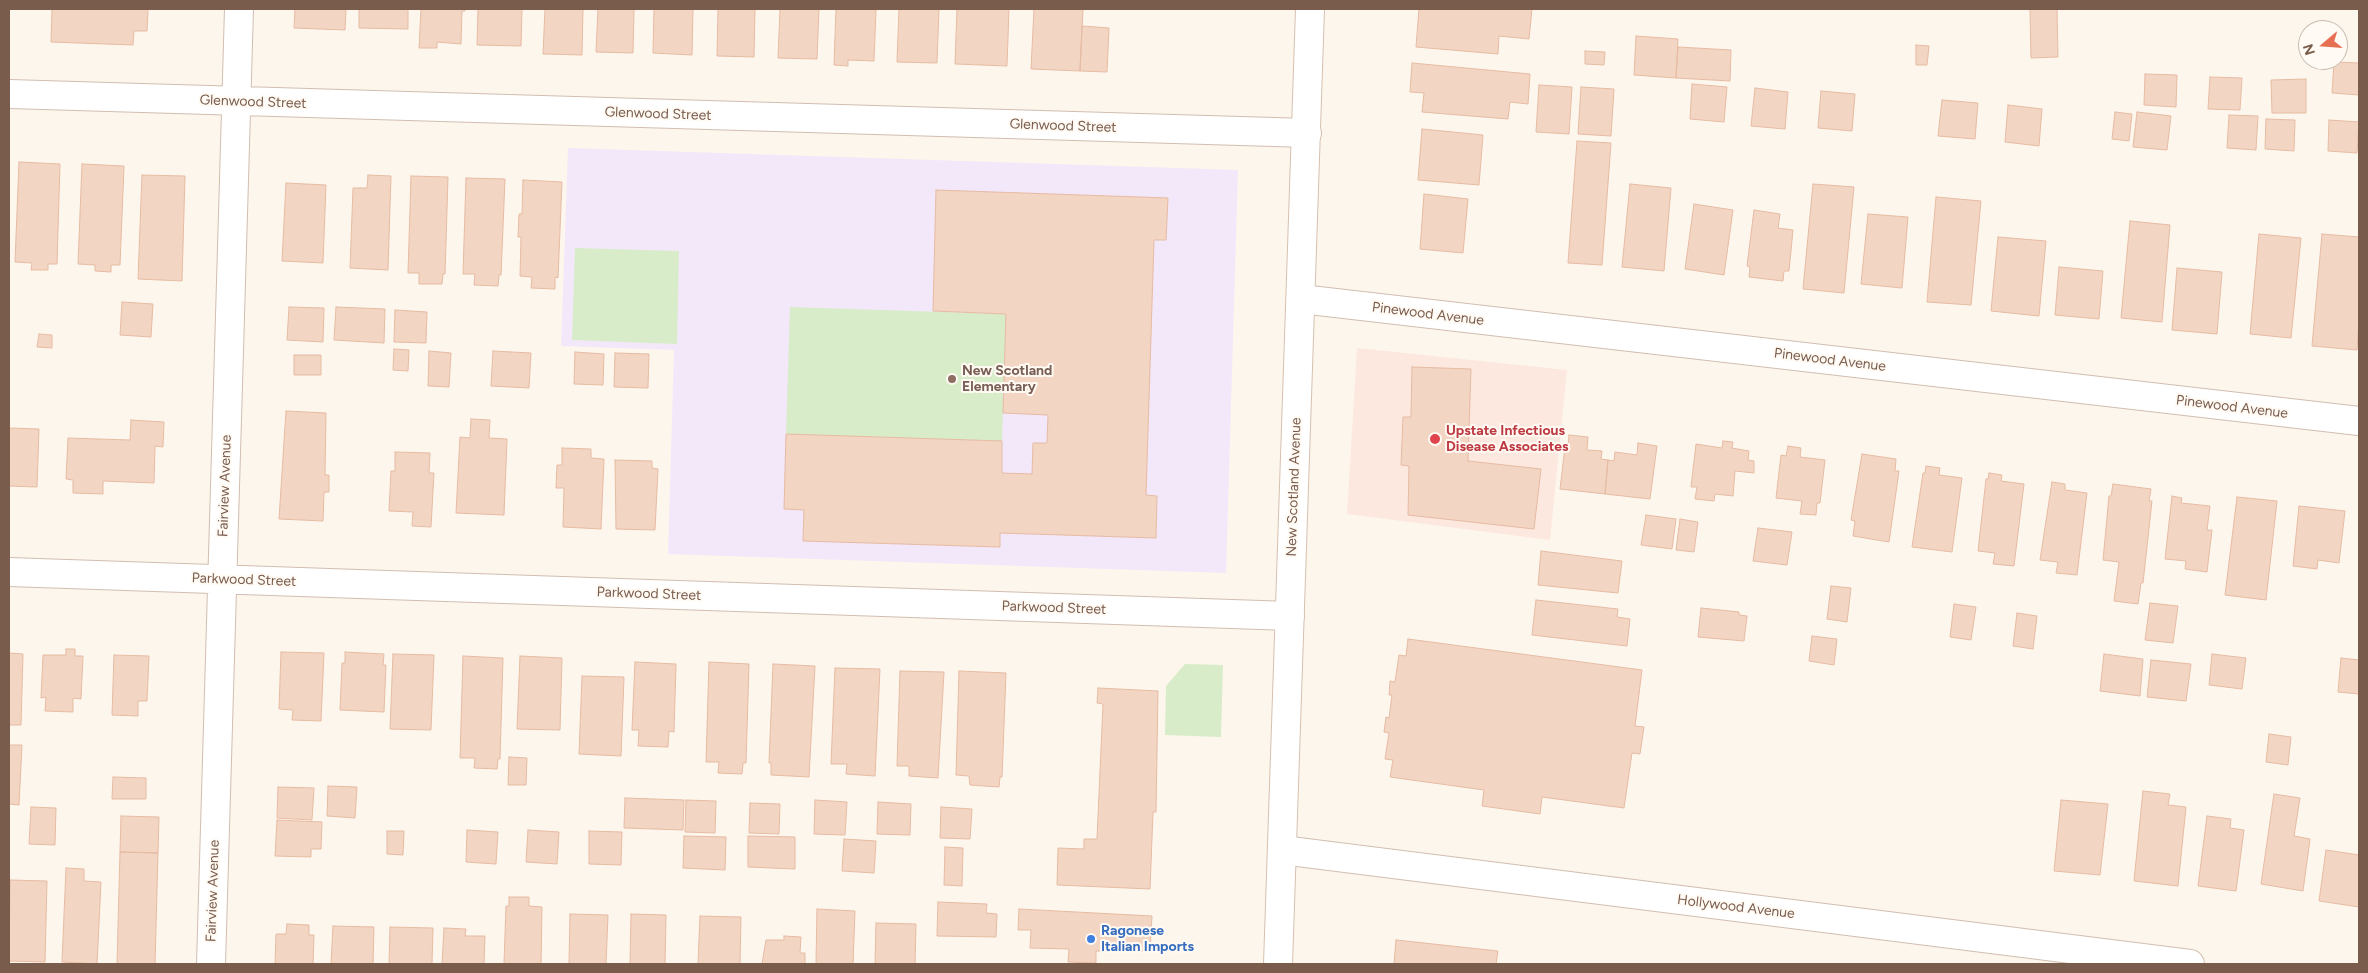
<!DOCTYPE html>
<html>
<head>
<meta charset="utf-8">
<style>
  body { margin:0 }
  #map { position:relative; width:2368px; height:973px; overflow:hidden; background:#fdf6ec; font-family:Figtree,sans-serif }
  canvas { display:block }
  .frame { position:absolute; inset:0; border:10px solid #7a5c4d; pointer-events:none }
  .north { position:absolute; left:2298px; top:20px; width:50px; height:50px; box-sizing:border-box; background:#fffaf3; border:1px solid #cabbb1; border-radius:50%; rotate:252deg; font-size:14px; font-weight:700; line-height:20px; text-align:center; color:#7a5c4d }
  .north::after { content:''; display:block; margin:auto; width:18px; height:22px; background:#e76f51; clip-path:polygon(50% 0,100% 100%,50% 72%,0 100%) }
</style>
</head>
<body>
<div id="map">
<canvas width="2368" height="973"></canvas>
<div class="frame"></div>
<div class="north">N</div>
</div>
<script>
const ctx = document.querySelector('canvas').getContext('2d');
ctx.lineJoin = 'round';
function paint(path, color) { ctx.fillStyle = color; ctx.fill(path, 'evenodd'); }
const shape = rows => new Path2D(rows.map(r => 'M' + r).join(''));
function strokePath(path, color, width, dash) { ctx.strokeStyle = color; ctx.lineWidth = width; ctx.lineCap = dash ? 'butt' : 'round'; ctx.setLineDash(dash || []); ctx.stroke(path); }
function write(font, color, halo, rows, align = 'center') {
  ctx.font = font + ' Figtree,sans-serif'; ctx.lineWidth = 4; ctx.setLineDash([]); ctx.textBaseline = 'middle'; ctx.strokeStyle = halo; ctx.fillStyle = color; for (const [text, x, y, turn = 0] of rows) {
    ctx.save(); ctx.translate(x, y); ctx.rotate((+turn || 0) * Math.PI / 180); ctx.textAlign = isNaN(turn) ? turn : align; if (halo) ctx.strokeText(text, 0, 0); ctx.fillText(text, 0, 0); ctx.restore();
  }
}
const commercial = shape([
  [1357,348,1567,370,1550,540,1347,514]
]);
const education = shape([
  [568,148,1238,170,1226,573,668,554,674,350,561,346]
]);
const green = shape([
  [575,248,679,251,677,344,572,340],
  [790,307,1006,314,1002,441,786,434],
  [1185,664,1223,665,1221,737,1165,735,1166,686]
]);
const building = shape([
  [52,9,148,9,147,31,134,31,133,45,51,42,52,9],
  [295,9,346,9,345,30,294,28,295,9],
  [359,9,408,9,408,29,359,28,359,9],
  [421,9,465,9,465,11,462,11,461,44,437,42,437,48,419,48,421,9],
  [478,9,522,9,521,46,477,45,478,9],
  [545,9,583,9,582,55,543,54,545,9],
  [598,9,634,9,633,53,596,52,598,9],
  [654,9,693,9,692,55,653,53,654,9],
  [718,9,755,9,754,57,717,56,718,9],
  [780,9,819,9,817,59,778,58,780,9],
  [836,9,876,9,874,61,848,60,848,66,834,65,836,9],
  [899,9,939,9,937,63,897,62,899,9],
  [957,9,1009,9,1007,66,955,64,957,9],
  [1034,9,1083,9,1080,71,1031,69,1034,9],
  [1419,9,1532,9,1529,39,1499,36,1498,54,1416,47,1419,9],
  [2030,9,2057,9,2058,57,2031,58,2030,9],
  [1082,26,1109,28,1107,72,1080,71,1082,26],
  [1636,36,1678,39,1676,78,1634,75,1636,36],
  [1916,45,1929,46,1927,65,1916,65,1916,45],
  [1678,47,1731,50,1730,81,1676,78,1678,47],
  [1585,51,1605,52,1604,65,1585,64,1585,51],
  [2334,62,2359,63,2359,95,2332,93,2334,62],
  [1412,63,1530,74,1528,104,1510,102,1508,119,1422,112,1424,93,1410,92,1412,63],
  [2145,74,2177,75,2176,107,2144,105,2145,74],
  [2210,77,2242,78,2240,110,2208,109,2210,77],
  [2306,79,2306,113,2272,113,2271,80,2306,79],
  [1692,84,1727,87,1724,122,1690,119,1692,84],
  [1539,85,1572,87,1569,134,1536,132,1539,85],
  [1581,87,1614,89,1611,136,1578,134,1581,87],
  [1755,88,1788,92,1785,129,1751,126,1755,88],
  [1821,91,1855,94,1852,131,1818,128,1821,91],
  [1942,100,1978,103,1975,139,1938,136,1942,100],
  [2008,105,2042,109,2039,146,2005,142,2008,105],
  [2115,112,2132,114,2129,141,2112,139,2115,112],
  [2137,112,2171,116,2167,150,2133,147,2137,112],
  [2229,115,2258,116,2256,150,2227,148,2229,115],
  [2266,119,2295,120,2294,151,2265,149,2266,119],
  [2329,120,2359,122,2357,153,2328,151,2329,120],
  [1422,129,1483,135,1479,185,1418,180,1422,129],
  [1577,141,1611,143,1602,265,1568,263,1577,141],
  [19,162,60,164,57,264,48,264,48,270,31,270,32,263,15,262,19,162],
  [82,164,124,166,120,265,111,265,111,272,95,271,95,265,78,264,82,164],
  [142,175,185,176,182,281,138,279,142,175],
  [368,175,391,176,388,270,350,268,353,188,367,188,368,175],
  [411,176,448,177,445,274,443,274,442,284,419,284,419,273,408,273,411,176],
  [466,178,505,179,501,275,499,275,498,286,474,285,475,274,463,274,466,178],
  [523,180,562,182,558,278,555,277,555,289,531,288,532,277,520,276,521,237,518,237,519,214,522,214,523,180],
  [286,183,326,185,323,263,282,261,286,183],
  [1630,184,1671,188,1664,271,1622,267,1630,184],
  [1813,184,1854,187,1844,293,1803,289,1813,184],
  [936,190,1168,198,1166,240,1154,240,1146,495,1157,496,1156,538,1000,533,1000,547,803,541,804,510,784,509,786,434,1002,441,1002,473,1032,474,1033,443,1047,443,1048,415,1003,413,1006,314,933,311,936,190],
  [1424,194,1468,199,1463,253,1420,249,1424,194],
  [1936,197,1981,201,1971,305,1927,302,1936,197],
  [1694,204,1733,210,1724,275,1685,269,1694,204],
  [1754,210,1780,214,1778,228,1793,230,1789,271,1784,271,1783,281,1749,277,1750,267,1747,266,1754,210],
  [1868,214,1908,217,1902,288,1861,284,1868,214],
  [2130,221,2170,225,2162,322,2121,318,2130,221],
  [2259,234,2301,238,2291,338,2250,334,2259,234],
  [2322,234,2359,237,2359,321,2357,350,2312,346,2322,234],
  [1998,237,2046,241,2039,316,1991,311,1998,237],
  [2059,267,2103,271,2099,319,2055,315,2059,267],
  [2177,268,2222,272,2217,334,2172,330,2177,268],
  [122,302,153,304,151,337,120,335,122,302],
  [289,307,324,308,323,342,287,340,289,307],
  [336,307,385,309,384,343,334,340,336,307],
  [395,310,427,312,426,343,394,342,395,310],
  [39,334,52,335,52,348,37,347,39,334],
  [394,349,409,350,408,371,393,370,394,349],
  [429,351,451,353,449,387,428,386,429,351],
  [493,351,531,353,529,388,491,386,493,351],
  [575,352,604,354,603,385,574,384,575,352],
  [615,353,649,354,648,388,614,387,615,353],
  [294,355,321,355,321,375,294,375,294,355],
  [1412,367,1471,369,1468,461,1541,469,1534,529,1408,515,1409,466,1401,465,1403,417,1411,417,1412,367],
  [286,411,326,413,325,475,329,475,329,492,324,492,323,521,279,519,286,411],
  [471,419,490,420,489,438,507,439,504,515,456,513,460,437,470,438,471,419],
  [131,420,164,422,163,447,155,446,154,483,103,481,103,494,73,493,73,480,66,479,68,438,130,440,131,420],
  [9,428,39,429,37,487,9,486,9,428],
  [1569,435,1588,437,1587,450,1602,451,1601,459,1608,460,1605,494,1560,489,1565,447,1568,447,1569,435],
  [1723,441,1733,442,1732,448,1749,451,1748,460,1754,461,1754,473,1735,471,1733,496,1715,494,1714,501,1695,499,1697,487,1691,487,1696,444,1722,448,1723,441],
  [1638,443,1657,446,1650,499,1605,494,1608,460,1614,461,1615,452,1637,455,1638,443],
  [1788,446,1801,448,1800,457,1825,460,1820,503,1817,503,1816,515,1800,514,1802,501,1776,498,1781,455,1786,456,1788,446],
  [562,448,591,449,591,458,604,459,601,529,563,527,564,488,556,488,557,465,562,465,562,448],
  [395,452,430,453,429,473,434,473,431,527,412,526,413,512,389,511,391,471,395,471,395,452],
  [1862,454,1896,459,1895,471,1899,471,1889,542,1853,536,1855,521,1851,520,1862,454],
  [615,460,652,461,652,468,658,469,655,530,616,529,615,460],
  [1926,466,1940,468,1939,475,1962,478,1952,552,1912,547,1923,473,1925,473,1926,466],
  [1989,473,2002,475,2001,481,2024,484,2014,566,1993,564,1995,553,1978,551,1986,479,1988,479,1989,473],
  [2052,482,2065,484,2065,490,2087,493,2077,575,2056,573,2058,562,2040,560,2052,482],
  [2113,484,2151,489,2149,501,2152,501,2143,583,2141,583,2138,604,2114,601,2119,562,2103,560,2109,496,2111,496,2113,484],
  [2172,496,2182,498,2181,503,2210,506,2207,530,2212,530,2207,572,2185,569,2186,561,2165,559,2172,496],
  [2237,497,2277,501,2266,600,2225,595,2237,497],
  [2299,506,2345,511,2339,563,2318,560,2317,569,2293,566,2299,506],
  [1646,515,1676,519,1672,549,1641,545,1646,515],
  [1680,519,1698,522,1694,552,1676,550,1680,519],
  [1758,528,1792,532,1787,565,1753,561,1758,528],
  [1541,551,1622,561,1618,593,1538,585,1541,551],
  [1831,586,1851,588,1847,622,1827,619,1831,586],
  [1536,600,1618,609,1617,617,1630,619,1627,646,1532,635,1536,600],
  [2150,603,2178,606,2173,643,2145,640,2150,603],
  [1954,604,1976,607,1971,640,1950,637,1954,604],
  [1701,608,1739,612,1739,615,1747,616,1744,641,1698,637,1701,608],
  [2017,613,2037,616,2033,649,2013,646,2017,613],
  [1812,636,1837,639,1834,665,1809,661,1812,636],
  [1408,639,1642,670,1635,726,1644,727,1640,754,1632,753,1624,808,1542,797,1540,814,1482,806,1484,790,1390,777,1393,760,1385,759,1389,733,1384,732,1386,717,1389,718,1392,695,1389,695,1390,681,1395,682,1399,655,1406,656,1408,639],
  [66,649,75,649,75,656,83,656,81,699,73,698,73,712,45,711,46,697,41,698,43,655,66,655,66,649],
  [281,652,324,653,321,721,292,720,293,710,279,709,281,652],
  [345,652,384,654,383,665,386,665,384,712,340,710,342,663,345,663,345,652],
  [9,653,23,654,21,725,9,725,9,653],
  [393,654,434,655,431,730,390,729,393,654],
  [2104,654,2143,659,2140,696,2100,691,2104,654],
  [2212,654,2246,658,2242,689,2209,685,2212,654],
  [114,655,149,656,147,701,138,701,138,716,112,715,114,655],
  [463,656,503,658,500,759,498,759,497,769,474,768,475,758,460,758,463,656],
  [520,656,562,658,560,730,517,729,520,656],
  [2341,658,2359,660,2359,694,2338,692,2341,658],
  [2151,660,2191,664,2186,701,2147,697,2151,660],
  [635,662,676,664,674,732,669,731,668,747,638,746,639,730,632,730,635,662],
  [709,662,749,664,746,763,743,763,742,774,718,773,719,762,706,762,709,662],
  [773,664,815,666,809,777,771,775,771,763,769,763,773,664],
  [835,668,880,669,875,776,846,774,847,764,831,764,835,668],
  [900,671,944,672,938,778,909,776,909,766,897,766,900,671],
  [959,671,1006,673,1002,777,1000,777,999,787,970,785,969,776,956,775,959,671],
  [582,676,624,677,621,756,579,754,582,676],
  [1098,688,1158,691,1156,812,1153,812,1150,889,1057,885,1058,848,1084,849,1084,839,1097,839,1103,704,1097,703,1098,688],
  [2269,734,2291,737,2288,765,2266,762,2269,734],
  [9,745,22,745,19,805,9,804,9,745],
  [509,757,527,758,526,785,508,785,509,757],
  [113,777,146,778,146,799,112,799,113,777],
  [328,786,357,787,355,818,327,816,328,786],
  [278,787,314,788,312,820,277,818,278,787],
  [2143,791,2170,794,2168,805,2186,807,2178,886,2134,881,2143,791],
  [2274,794,2300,798,2294,836,2310,839,2303,891,2261,884,2274,794],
  [625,798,684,800,683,830,624,828,625,798],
  [686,800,716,801,715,833,685,832,686,800],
  [815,800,847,802,845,835,814,834,815,800],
  [2061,800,2108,804,2100,875,2054,871,2061,800],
  [878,802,911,804,910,835,877,834,878,802],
  [750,803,780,804,779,834,749,833,750,803],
  [31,807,56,808,55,845,29,844,31,807],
  [941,807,972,809,970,839,940,838,941,807],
  [121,816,159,817,158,853,120,852,121,816],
  [2207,816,2231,819,2230,828,2244,830,2236,891,2198,886,2207,816],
  [277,820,322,822,321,849,311,849,311,857,275,856,277,820],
  [467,830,498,832,496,864,466,862,467,830],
  [528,830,559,832,557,864,526,862,528,830],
  [387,831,404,831,403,855,387,854,387,831],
  [589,831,622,832,621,865,589,864,589,831],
  [684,836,726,837,725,870,683,868,684,836],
  [748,836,795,837,795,869,748,867,748,836],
  [844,839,876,841,874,873,842,871,844,839],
  [945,847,963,848,962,886,944,885,945,847],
  [2326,850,2359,855,2359,907,2319,901,2326,850],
  [120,852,158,853,155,964,117,964,120,852],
  [66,868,84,869,84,881,101,882,97,964,62,962,66,868],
  [10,880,47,881,45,962,9,961,10,880],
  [509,897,529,897,529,906,542,907,541,964,504,964,506,906,509,906,509,897],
  [938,902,987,904,986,913,997,914,996,937,937,936,938,902],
  [817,909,855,911,853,964,816,964,817,909],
  [1019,909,1152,916,1150,951,1096,951,1096,963,1068,962,1069,949,1030,948,1031,930,1018,930,1019,909],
  [570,914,608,915,606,964,569,964,570,914],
  [631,914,666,915,665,964,630,964,631,914],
  [700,916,741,917,740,964,698,964,700,916],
  [876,923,916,924,915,964,875,964,876,923],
  [287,924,309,925,309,935,314,935,313,964,275,964,276,934,286,934,287,924],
  [333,926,374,927,373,964,331,964,333,926],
  [390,927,433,928,432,964,389,964,390,927],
  [444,928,466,929,465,936,485,936,484,964,442,964,444,928],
  [784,936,801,937,800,953,805,953,805,964,762,964,766,940,784,940,784,936],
  [1396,940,1498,951,1496,964,1394,964,1396,940]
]);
const street = shape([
  [9,94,1307,133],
  [1301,299,2359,421],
  [9,572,1290,616],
  [1282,850,2190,964],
  [211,964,239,9]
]);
const secondary = shape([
  [1278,964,1310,9]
]);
const markers = [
  [952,379,5,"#8d6e63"],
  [1435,439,6,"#e0444e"],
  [1091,939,5,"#3f7fe0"]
];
const streetNames = [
  ["Glenwood Street",253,102,2],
  ["Glenwood Street",658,114,2],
  ["Glenwood Street",1063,126,2],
  ["Pinewood Avenue",1428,314,7],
  ["Pinewood Avenue",1830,360,7],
  ["Pinewood Avenue",2232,407,7],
  ["Fairview Avenue",225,486,-88],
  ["New Scotland Avenue",1294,487,-88],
  ["Parkwood Street",244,580,2],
  ["Parkwood Street",649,594,2],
  ["Parkwood Street",1054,608,2],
  ["Fairview Avenue",213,891,-88],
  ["Hollywood Avenue",1736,907,7]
];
const educationNames = [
  ["New Scotland",962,371],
  ["Elementary",962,387]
];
const healthNames = [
  ["Upstate Infectious",1446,431],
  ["Disease Associates",1446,447]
];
const shopNames = [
  ["Ragonese",1101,931],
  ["Italian Imports",1101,947]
];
paint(commercial, '#fde8e0');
paint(education, '#f3e8fa');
paint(green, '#d8ecc9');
paint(building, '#f3d5c3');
strokePath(building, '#e6bba3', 1);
strokePath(street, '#d1beb0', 30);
strokePath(secondary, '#d6c0b0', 30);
strokePath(street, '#fff', 28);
strokePath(secondary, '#fff', 28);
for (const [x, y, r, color] of markers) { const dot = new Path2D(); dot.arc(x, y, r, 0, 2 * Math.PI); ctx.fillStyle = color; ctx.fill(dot); strokePath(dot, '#fffaf3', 2); }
write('14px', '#7a5c4d', '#fffaf3', streetNames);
write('bold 14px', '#785e54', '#fffaf3', educationNames, 'left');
write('bold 14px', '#be3a42', '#fffaf3', healthNames, 'left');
write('bold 14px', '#366cbe', '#fffaf3', shopNames, 'left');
</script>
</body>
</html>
